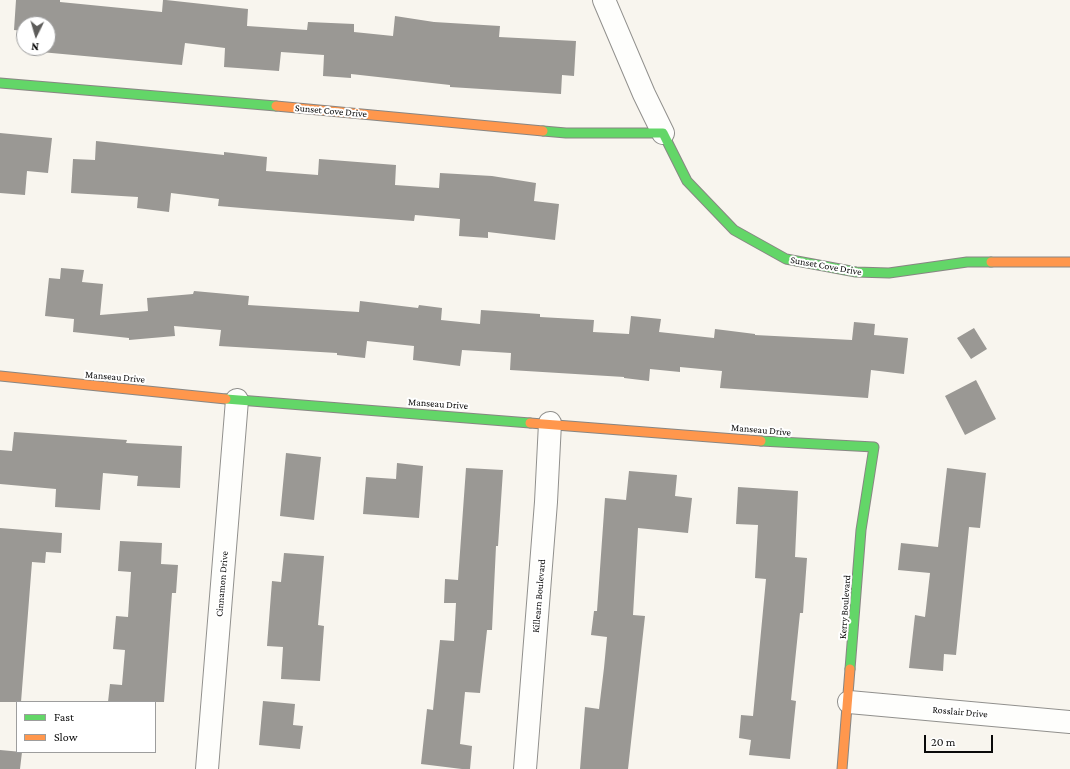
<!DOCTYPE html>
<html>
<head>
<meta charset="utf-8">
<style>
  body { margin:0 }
  #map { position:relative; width:1070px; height:769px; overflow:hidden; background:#f8f5ee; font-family:"Crimson Pro",serif }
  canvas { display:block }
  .legend { position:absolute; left:16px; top:701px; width:140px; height:52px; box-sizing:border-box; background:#fff; border:1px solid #9d9d9d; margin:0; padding:5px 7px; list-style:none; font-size:12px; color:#0a0a0a }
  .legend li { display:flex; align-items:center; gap:8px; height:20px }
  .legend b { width:20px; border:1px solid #9d9d9d }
  .north { position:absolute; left:16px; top:16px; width:40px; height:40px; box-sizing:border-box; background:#fff; border:1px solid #9d9d9d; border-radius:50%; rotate:185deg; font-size:11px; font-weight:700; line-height:16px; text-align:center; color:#0a0a0a }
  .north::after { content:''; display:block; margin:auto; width:14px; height:18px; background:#5d5c5a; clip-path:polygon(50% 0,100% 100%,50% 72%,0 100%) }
  .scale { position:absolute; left:924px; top:735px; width:69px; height:18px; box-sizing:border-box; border:2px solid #0a0a0a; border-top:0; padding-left:5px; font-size:12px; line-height:14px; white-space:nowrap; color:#0a0a0a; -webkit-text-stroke:3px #fff; paint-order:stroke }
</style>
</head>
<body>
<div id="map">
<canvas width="1070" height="769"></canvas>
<ul class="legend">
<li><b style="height:5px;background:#63d668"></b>Fast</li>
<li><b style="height:5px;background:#ff974d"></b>Slow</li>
</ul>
<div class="north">N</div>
<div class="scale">20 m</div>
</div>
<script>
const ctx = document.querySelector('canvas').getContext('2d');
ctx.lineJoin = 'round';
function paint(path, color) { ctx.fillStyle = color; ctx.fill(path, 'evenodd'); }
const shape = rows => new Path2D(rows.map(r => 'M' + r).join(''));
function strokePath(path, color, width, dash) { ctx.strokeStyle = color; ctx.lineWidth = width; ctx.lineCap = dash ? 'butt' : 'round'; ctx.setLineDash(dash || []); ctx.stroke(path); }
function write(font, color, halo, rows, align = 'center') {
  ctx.font = font + ' "Crimson Pro",serif'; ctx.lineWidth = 4; ctx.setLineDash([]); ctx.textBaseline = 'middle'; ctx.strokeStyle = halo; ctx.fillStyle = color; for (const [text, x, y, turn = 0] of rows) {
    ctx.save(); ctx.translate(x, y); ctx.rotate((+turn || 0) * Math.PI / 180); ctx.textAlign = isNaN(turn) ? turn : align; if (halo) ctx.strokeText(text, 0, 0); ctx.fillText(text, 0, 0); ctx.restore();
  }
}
const building = shape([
  [16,0,60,0,60,2,162,12,163,0,166,0,248,9,247,26,307,30,308,22,354,24,354,32,393,36,395,16,434,22,500,26,499,37,576,41,574,76,562,75,561,94,450,87,450,85,351,74,351,78,323,76,324,55,281,52,279,71,224,67,225,48,185,43,182,65,30,51,30,48,48,48,48,24,24,24,24,31,14,30],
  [0,133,52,138,48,173,27,171,25,195,0,193],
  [96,141,224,155,224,152,267,157,266,171,318,175,319,159,396,165,395,185,439,188,440,173,492,176,536,183,534,201,559,204,555,240,488,232,488,238,459,236,460,219,415,215,414,221,254,209,218,206,219,199,171,193,169,212,137,208,138,197,71,193,73,159,95,160],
  [61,268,84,270,82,282,103,284,100,315,148,311,147,298,193,294,194,291,249,296,248,305,359,312,360,301,418,308,419,305,442,308,441,320,480,324,481,310,540,314,540,317,594,320,593,332,629,334,631,316,661,319,659,332,714,338,715,329,755,334,755,335,852,340,854,322,875,324,874,335,908,338,904,374,871,370,868,398,720,388,722,371,680,367,680,372,650,369,649,381,624,378,624,377,510,370,511,353,462,350,460,366,413,360,414,346,367,341,365,358,337,355,337,353,219,346,221,330,174,326,175,336,129,340,129,338,73,332,74,319,45,316,49,278,60,279],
  [974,328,987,349,971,359,957,338],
  [976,380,996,419,965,435,945,396],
  [14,432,127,440,126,443,182,446,180,488,137,486,138,476,103,473,100,510,55,507,56,489,0,484,0,450,12,451],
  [286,453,321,457,314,520,280,516],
  [397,463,423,466,419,518,363,514,366,477,396,479],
  [466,468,503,470,498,546,496,546,492,630,487,630,480,693,465,692,460,744,472,746,470,769,462,769,421,764,427,709,433,710,440,640,454,641,456,603,444,603,445,579,458,580],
  [947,468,986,473,980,528,969,527,956,655,944,654,943,671,909,668,915,615,925,617,930,573,898,570,901,543,938,547],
  [629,471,677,475,675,496,692,498,688,533,638,528,633,615,645,616,628,769,580,769,585,707,599,709,604,668,607,637,591,635,594,611,597,611,605,498,626,500],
  [738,487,798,491,795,557,807,558,803,613,800,613,791,700,796,701,790,759,749,755,751,740,739,738,741,715,753,716,766,579,755,578,758,525,736,524],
  [0,528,62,533,61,553,46,552,45,563,32,562,21,702,0,702],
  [120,541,162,543,161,564,178,565,176,593,172,593,164,702,108,702,110,684,122,685,125,650,113,649,116,616,128,617,131,572,118,571],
  [284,553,324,556,318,625,324,626,320,681,281,679,283,647,267,646,272,581,281,582],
  [263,701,295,704,293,725,303,726,300,749,259,745],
  [0,750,22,752,20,769,0,769]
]);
const street = shape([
  [604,0,644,94,663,133],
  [849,702,1070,722],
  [207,769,237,400],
  [525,769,546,502,550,423]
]);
const fast = shape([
  [0,83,276,106],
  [543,131,566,133,663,133,687,181,734,230,786,259,856,272,889,273,967,262,991,262],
  [226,399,530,423],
  [761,441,874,447,861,530,850,669]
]);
const slow = shape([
  [276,106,543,131],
  [991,262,1070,262],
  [0,376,226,399],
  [530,423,761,441],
  [842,769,850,669]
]);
const streetNames = [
  ["Sunset Cove Drive",331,111,5],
  ["Sunset Cove Drive",826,266,10],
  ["Manseau Drive",115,377,5],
  ["Manseau Drive",438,404,4],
  ["Manseau Drive",761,430,5],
  ["Cinnamon Drive",222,584,-85],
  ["Killearn Boulevard",539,596,-85],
  ["Kerry Boulevard",845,607,-86],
  ["Rosslair Drive",960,712,5]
];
paint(building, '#9a9894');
strokePath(street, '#91908d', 24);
strokePath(fast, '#888683', 11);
strokePath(slow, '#888683', 11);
strokePath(street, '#fefefc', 22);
strokePath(fast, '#63d668', 9);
strokePath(slow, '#ff974d', 9);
write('10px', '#0a0a0a', '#fff', streetNames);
</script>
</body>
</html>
